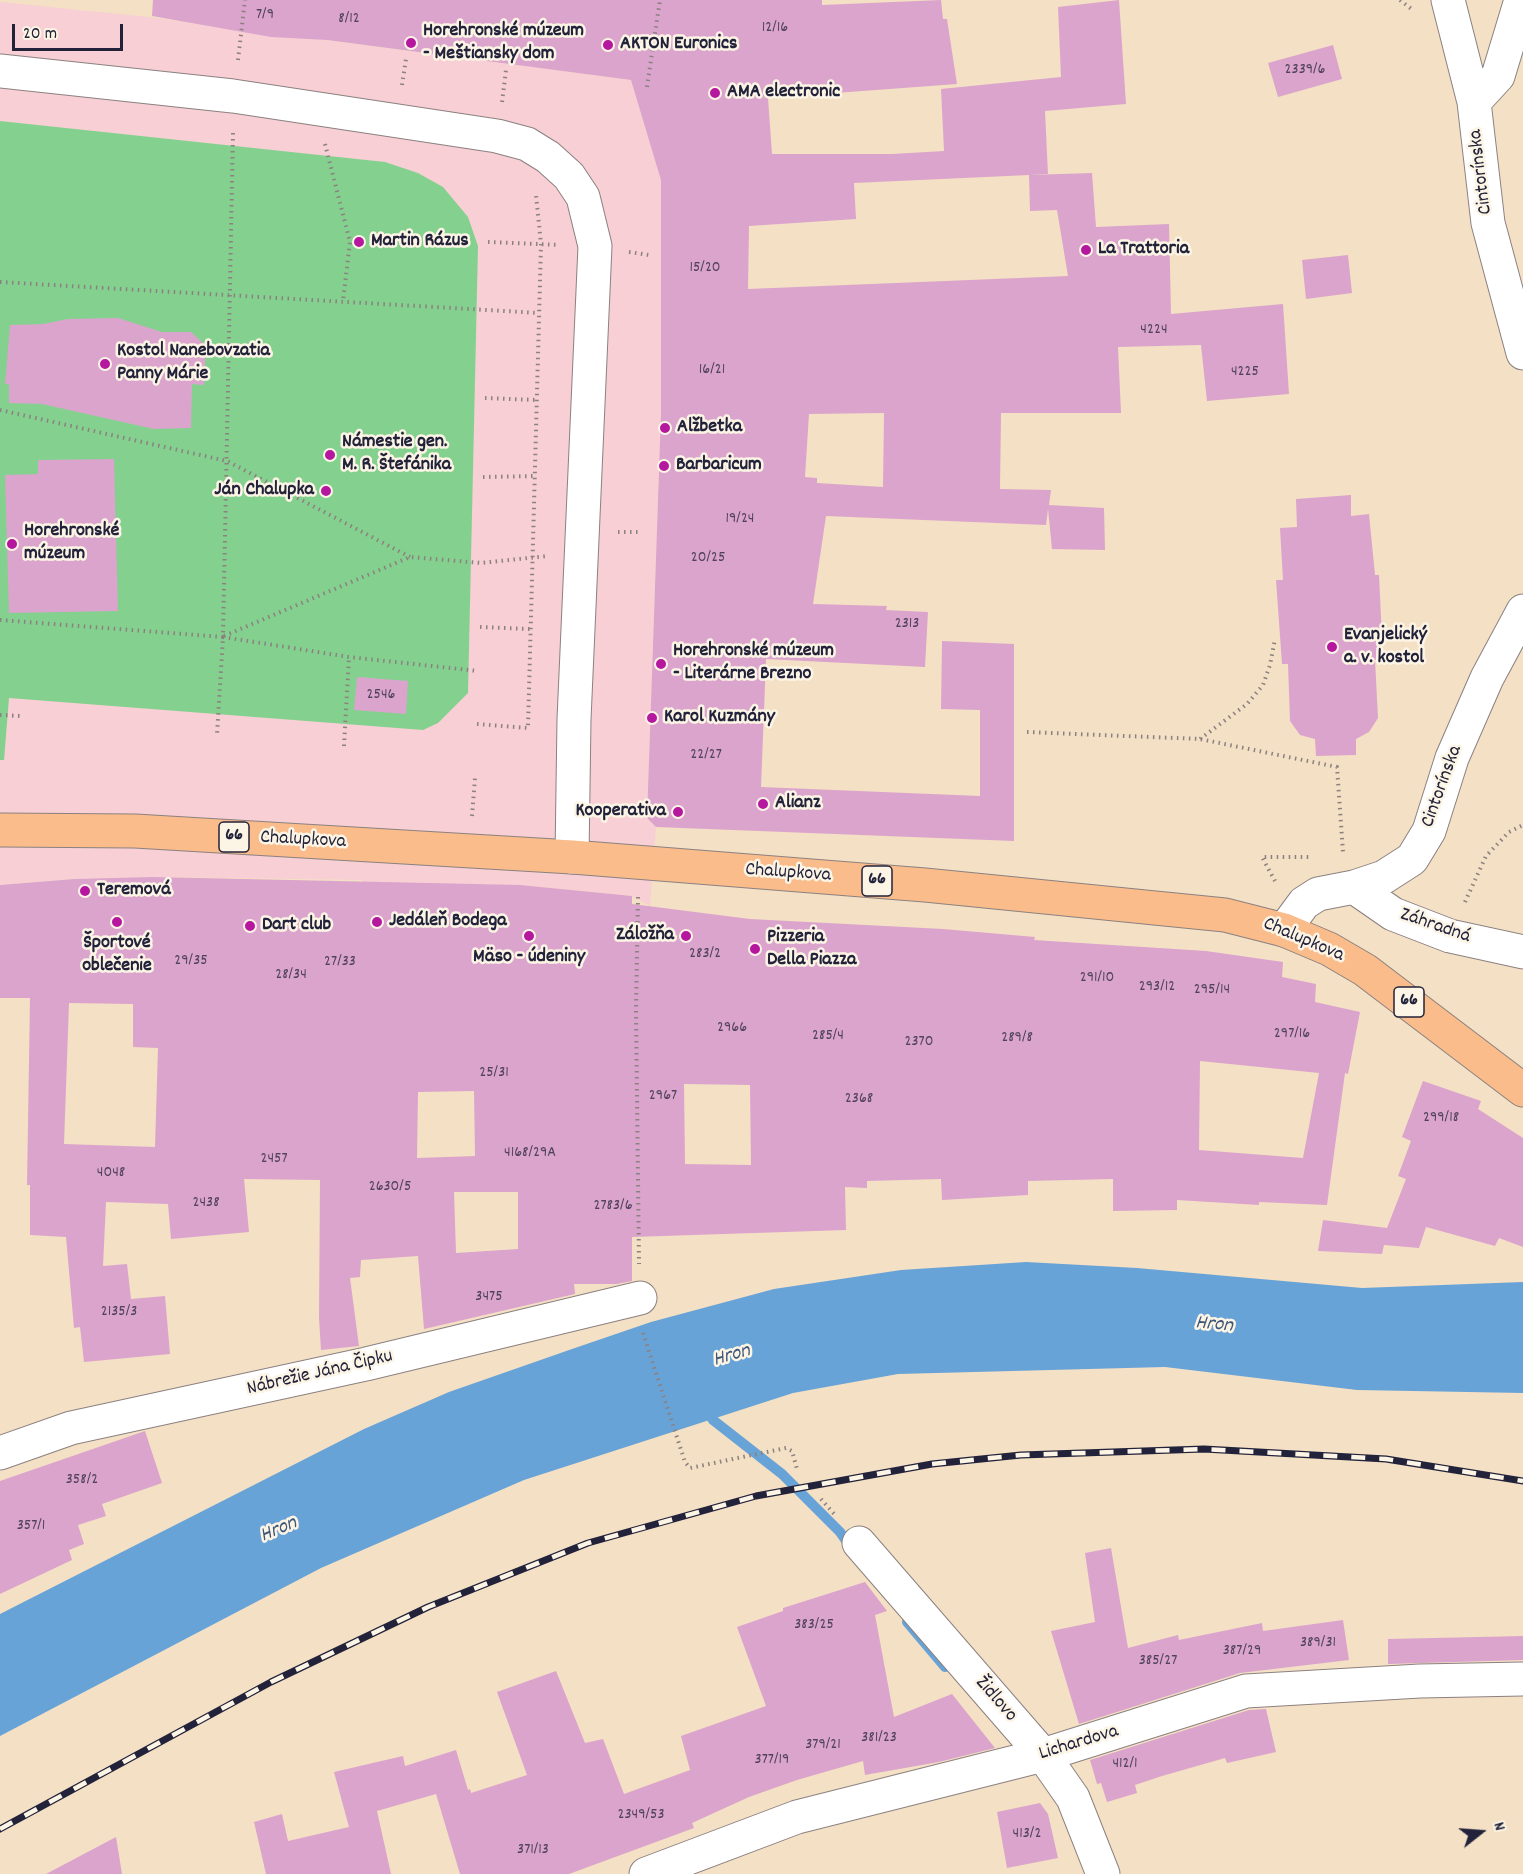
<!DOCTYPE html>
<html>
<head>
<meta charset="utf-8">
<style>
  body { margin:0 }
  #map { position:relative; width:1523px; height:1874px; overflow:hidden; background:#f4e0c4; font-family:Dekko,sans-serif }
  canvas { display:block }
  .north { position:absolute; left:1451px; top:1802px; width:60px; height:60px; -webkit-text-stroke:4px #fcf5e5; paint-order:stroke; rotate:73deg; font-size:16px; font-weight:700; line-height:24px; text-align:center; color:#22223b }
  .north::after { content:''; display:block; margin:auto; width:21px; height:27px; background:#22223b; clip-path:polygon(50% 0,100% 100%,50% 72%,0 100%) }
  .scale { position:absolute; left:12px; top:24px; width:111px; height:27px; box-sizing:border-box; border:3px solid #22223b; border-top:0; padding-left:8px; font-size:18px; line-height:21px; white-space:nowrap; color:#22223b; -webkit-text-stroke:4px #fcf5e5; paint-order:stroke }
</style>
</head>
<body>
<div id="map">
<canvas width="1523" height="1874"></canvas>
<div class="north">N</div>
<div class="scale">20 m</div>
</div>
<script>
const ctx = document.querySelector('canvas').getContext('2d');
ctx.lineJoin = 'round';
function paint(path, color) { ctx.fillStyle = color; ctx.fill(path, 'evenodd'); }
const shape = rows => new Path2D(rows.map(r => 'M' + r).join(''));
function strokePath(path, color, width, dash) { ctx.strokeStyle = color; ctx.lineWidth = width; ctx.lineCap = dash ? 'butt' : 'round'; ctx.setLineDash(dash || []); ctx.stroke(path); }
function write(font, color, halo, rows, align = 'center') {
  ctx.font = font + ' Dekko,sans-serif'; ctx.lineWidth = 5; ctx.setLineDash([]); ctx.textBaseline = 'middle'; ctx.strokeStyle = halo; ctx.fillStyle = color; for (const [text, x, y, turn = 0] of rows) {
    ctx.save(); ctx.translate(x, y); ctx.rotate((+turn || 0) * Math.PI / 180); ctx.textAlign = isNaN(turn) ? turn : align; if (halo) ctx.strokeText(text, 0, 0); ctx.fillText(text, 0, 0); ctx.restore();
  }
}
const built = shape([
  [0,2,149,17,631,80,662,79,661,413,647,818,656,827,650,906,632,896,517,885,363,884,362,880,160,877,71,879,0,885]
]);
const green = shape([
  [0,121,385,162,418,173,443,187,468,217,478,246,468,693,438,723,423,730,9,698,4,760,0,760]
]);
const water = shape([
  [1026,1262,1137,1268,1362,1288,1523,1282,1523,1393,1357,1390,1165,1367,898,1374,793,1393,524,1480,321,1568,0,1736,0,1614,364,1429,449,1392,572,1349,651,1322,774,1289,901,1270]
]);
const stream = shape([
  [706,1409,713,1420,782,1474,840,1532,852,1549],
  [907,1622,945,1667]
]);
const building = shape([
  [153,0,822,0,822,5,941,0,943,19,947,19,957,84,768,98,772,154,892,154,944,151,941,89,1061,77,1058,7,1119,0,1126,104,1045,111,1048,175,1029,175,1092,173,1096,227,1169,224,1171,314,1283,304,1289,394,1207,401,1201,345,1118,347,1121,413,1001,413,1000,489,1051,490,1049,505,1104,508,1105,550,1052,549,1048,509,1046,525,826,516,813,604,887,606,886,610,928,612,925,667,766,659,761,787,980,796,980,710,941,709,942,641,1014,644,1014,841,656,827,647,818,661,413,661,180,631,80,327,40,271,37,152,16],
  [1029,175,1030,211,1057,210,1068,276,748,289,749,226,856,219,854,183],
  [884,413,883,487,817,483,817,478,805,477,809,414],
  [1333,45,1342,79,1278,97,1268,63],
  [1348,255,1352,293,1306,299,1302,260],
  [118,318,162,332,191,332,206,346,204,385,192,384,191,428,154,429,42,404,9,403,9,384,5,384,10,325,43,324,68,319],
  [114,459,118,611,9,613,5,475,38,474,38,460],
  [1351,495,1351,516,1369,514,1375,575,1379,575,1383,660,1375,660,1378,718,1369,732,1356,739,1356,755,1316,756,1315,739,1300,735,1290,721,1288,664,1282,664,1276,580,1283,580,1280,528,1297,527,1296,499],
  [357,677,408,681,406,714,354,710],
  [152,877,520,885,632,896,632,904,750,919,943,929,1035,937,1034,940,1206,951,1283,962,1282,977,1316,984,1315,1002,1360,1012,1348,1074,1345,1073,1327,1205,1259,1202,1259,1205,1177,1200,1177,1210,1113,1211,1113,1179,1028,1181,1028,1195,942,1200,941,1179,867,1181,867,1188,845,1187,846,1230,632,1237,632,1281,617,1284,574,1284,575,1294,424,1329,418,1256,361,1260,360,1277,350,1278,359,1346,321,1350,319,1318,320,1180,244,1179,249,1232,171,1239,168,1204,106,1202,103,1266,127,1264,131,1299,165,1296,170,1354,84,1362,80,1327,74,1328,66,1237,30,1235,30,1185,27,1185,30,998,0,998,0,885,74,879],
  [69,1003,133,1004,133,1047,158,1048,155,1147,64,1144],
  [1200,1061,1319,1073,1303,1158,1199,1150],
  [684,1084,750,1085,751,1165,685,1164],
  [474,1091,475,1156,417,1158,418,1092],
  [454,1192,518,1192,518,1249,456,1253],
  [1423,1081,1481,1101,1478,1109,1523,1138,1523,1247,1499,1238,1495,1246,1426,1227,1419,1248,1384,1245,1382,1254,1318,1251,1323,1220,1387,1228,1406,1179,1398,1176,1411,1141,1402,1137],
  [145,1431,162,1483,102,1504,106,1516,78,1525,84,1544,69,1550,72,1560,0,1594,0,1481],
  [1111,1548,1128,1648,1178,1635,1179,1640,1262,1623,1263,1631,1343,1620,1349,1660,1240,1673,1079,1724,1051,1631,1095,1622,1085,1553],
  [865,1582,887,1611,875,1615,894,1717,952,1694,995,1748,939,1762,865,1775,863,1761,797,1780,749,1797,692,1823,694,1828,569,1874,460,1874,436,1794,377,1811,391,1874,266,1874,254,1822,282,1814,288,1841,349,1827,334,1772,403,1756,405,1766,456,1750,468,1790,470,1789,471,1793,527,1775,497,1692,556,1671,585,1743,603,1739,624,1794,690,1770,681,1736,766,1706,737,1627,783,1611,783,1608],
  [1523,1636,1523,1660,1388,1664,1388,1639],
  [1266,1709,1276,1752,1227,1763,1225,1758,1162,1776,1135,1785,1137,1793,1107,1802,1101,1783,1097,1784,1090,1760,1249,1710],
  [1040,1803,1048,1814,1058,1858,1007,1868,997,1812],
  [116,1837,122,1874,46,1874]
]);
const path = shape([
  [1400,0,1414,11],
  [238,60,245,0],
  [402,85,406,59],
  [647,87,660,0],
  [502,102,506,70],
  [233,133,223,637,349,657,478,671],
  [325,144,350,242,343,301],
  [488,242,559,245],
  [629,252,649,255],
  [0,282,539,313],
  [485,398,537,400],
  [0,410,227,461,410,557],
  [483,477,534,476],
  [618,532,642,532],
  [0,620,223,637,217,735],
  [480,627,531,629],
  [224,636,410,557,481,563,547,556],
  [0,715,21,716],
  [477,724,528,728,541,244,536,195],
  [1027,732,1200,739,1337,767,1343,852],
  [1200,739,1247,704,1263,685,1270,665,1275,639],
  [344,746,349,657],
  [472,816,475,778],
  [1275,881,1262,857,1309,857],
  [638,897,636,1011,639,1264],
  [1465,902,1486,856,1509,832,1523,825],
  [643,1333,685,1462,690,1468,786,1448,792,1451,797,1469],
  [821,1499,836,1516]
]);
const minor = shape([
  [1448,0,1474,102,1488,223,1523,353],
  [0,71,233,96,497,136,527,144,548,157,569,176,583,197,595,246,574,719,572,857],
  [1474,102,1498,76,1521,0],
  [1354,887,1393,914,1450,936,1523,952],
  [1284,930,1304,903,1318,894,1354,887,1384,877,1412,859,1429,831,1452,758,1487,678,1523,611],
  [0,1453,71,1428,366,1364,640,1298],
  [859,1543,1043,1755,1073,1798,1103,1874],
  [646,1874,797,1817,1043,1755,1246,1691,1420,1681,1523,1679]
]);
const major = shape([
  [0,830,135,831,572,857,925,885,1225,915,1284,930,1329,949,1365,970,1523,1090]
]);
const rail = shape([
  [0,1829,271,1682,428,1607,588,1543,756,1496,932,1464,1021,1455,1204,1449,1386,1459,1523,1481]
]);
const markers = [
  [411,43,6,"#b5179e"],
  [608,45,6,"#b5179e"],
  [715,93,6,"#b5179e"],
  [359,242,6,"#b5179e"],
  [1086,250,6,"#b5179e"],
  [105,364,6,"#b5179e"],
  [665,428,6,"#b5179e"],
  [330,455,6,"#b5179e"],
  [664,466,6,"#b5179e"],
  [326,491,6,"#b5179e"],
  [12,544,6,"#b5179e"],
  [1332,647,6,"#b5179e"],
  [661,664,6,"#b5179e"],
  [652,718,6,"#b5179e"],
  [763,804,6,"#b5179e"],
  [678,812,6,"#b5179e"],
  [85,891,6,"#b5179e"],
  [117,922,6,"#b5179e"],
  [377,922,6,"#b5179e"],
  [250,926,6,"#b5179e"],
  [529,936,6,"#b5179e"],
  [686,936,6,"#b5179e"],
  [755,949,6,"#b5179e"]
];
const numberNames = [
  ["7/9",265,16],
  ["8/12",349,20],
  ["12/16",775,29],
  ["2339/6",1305,71],
  ["15/20",705,269],
  ["4224",1154,331],
  ["16/21",712,371],
  ["4225",1245,373],
  ["19/24",740,520],
  ["20/25",708,559],
  ["2313",907,625],
  ["2546",381,696],
  ["22/27",706,756],
  ["283/2",705,955],
  ["29/35",191,962],
  ["27/33",340,963],
  ["28/34",291,976],
  ["291/10",1097,979],
  ["293/12",1157,988],
  ["295/14",1212,991],
  ["2966",732,1029],
  ["297/16",1292,1035],
  ["285/4",828,1037],
  ["289/8",1017,1039],
  ["2370",919,1043],
  ["25/31",494,1074],
  ["2967",663,1097],
  ["2368",859,1100],
  ["299/18",1441,1119],
  ["4168/29A",530,1154],
  ["2457",274,1160],
  ["4048",111,1174],
  ["2630/5",390,1188],
  ["2438",206,1204],
  ["2783/6",613,1207],
  ["3475",489,1298],
  ["2135/3",119,1313],
  ["358/2",82,1481],
  ["357/1",31,1527],
  ["383/25",814,1626],
  ["389/31",1318,1644],
  ["387/29",1242,1652],
  ["385/27",1158,1662],
  ["381/23",879,1739],
  ["379/21",823,1746],
  ["377/19",772,1761],
  ["412/1",1125,1765],
  ["2349/53",641,1816],
  ["413/2",1027,1835],
  ["371/13",533,1851]
];
const shields = [
  [234,837,30],
  [877,881,30],
  [1409,1002,30]
];
const shieldNames = [
  ["66",234,837],
  ["66",877,881],
  ["66",1409,1002]
];
const poiNames = [
  ["Horehronské múzeum",423,32],
  ["- Meštiansky dom",423,55],
  ["AKTON Euronics",620,45],
  ["AMA electronic",727,93],
  ["Martin Rázus",371,242],
  ["La Trattoria",1098,250],
  ["Kostol Nanebovzatia",117,352],
  ["Panny Márie",117,375],
  ["Alžbetka",677,428],
  ["Námestie gen.",342,443],
  ["M. R. Štefánika",342,466],
  ["Barbaricum",676,466],
  ["Ján Chalupka",314,491,"right"],
  ["Horehronské",24,532],
  ["múzeum",24,555],
  ["Evanjelický",1344,636],
  ["a. v. kostol",1344,659],
  ["Horehronské múzeum",673,652],
  ["- Literárne Brezno",673,675],
  ["Karol Kuzmány",664,718],
  ["Alianz",775,804],
  ["Kooperativa",666,812,"right"],
  ["Teremová",97,891],
  ["Jedáleň Bodega",389,922],
  ["Dart club",262,926],
  ["Záložňa",674,936,"right"],
  ["Pizzeria",767,938],
  ["Della Piazza",767,961],
  ["Športové",117,944,"center"],
  ["oblečenie",117,967,"center"],
  ["Mäso - údeniny",529,958,"center"]
];
const streetNames = [
  ["Cintorínska",1482,172,-97],
  ["Cintorínska",1443,787,-70],
  ["Chalupkova",303,841,3],
  ["Chalupkova",788,874,4],
  ["Záhradná",1435,927,19],
  ["Chalupkova",1303,941,23],
  ["Nábrežie Jána Čipku",320,1374,-13],
  ["Židlovo",995,1700,49],
  ["Lichardova",1079,1744,-17]
];
const waterNames = [
  ["Hron",1214,1326,5],
  ["Hron",732,1357,-16],
  ["Hron",279,1531,-23]
];
paint(built, '#f7cfd4');
paint(green, '#84d18f');
paint(water, '#68a3d8');
strokePath(stream, '#68a3d8', 10);
paint(building, '#dba4cc');
strokePath(minor, '#8b8180', 35);
strokePath(major, '#8b8180', 35);
strokePath(path, '#8b8180', 4, [1.5, 4.5]);
strokePath(minor, '#fff', 33);
strokePath(major, '#f9bc8a', 33);
strokePath(rail, '#22223b', 7);
strokePath(rail, '#fcf5e5', 4.5, [14]);
for (const [x, y, r, color] of markers) { const dot = new Path2D(); dot.arc(x, y, r, 0, 2 * Math.PI); ctx.fillStyle = color; ctx.fill(dot); strokePath(dot, '#fcf5e5', 2); }
write('16px', '#50425f', null, numberNames);
for (const [x, y, w] of shields) { const box = new Path2D(); box.roundRect(x - w / 2, y - 15, w, 30, 4.5); ctx.fillStyle = '#fcf5e5'; ctx.fill(box); strokePath(box, '#22223b', 1.5); }
write('bold 18px', '#22223b', null, shieldNames);
write('bold 20px', '#22223b', '#fcf5e5', poiNames, 'left');
write('20px', '#22223b', '#fcf5e5', streetNames);
write('italic 21px', '#3e567a', '#fcf5e5', waterNames);
</script>
</body>
</html>
